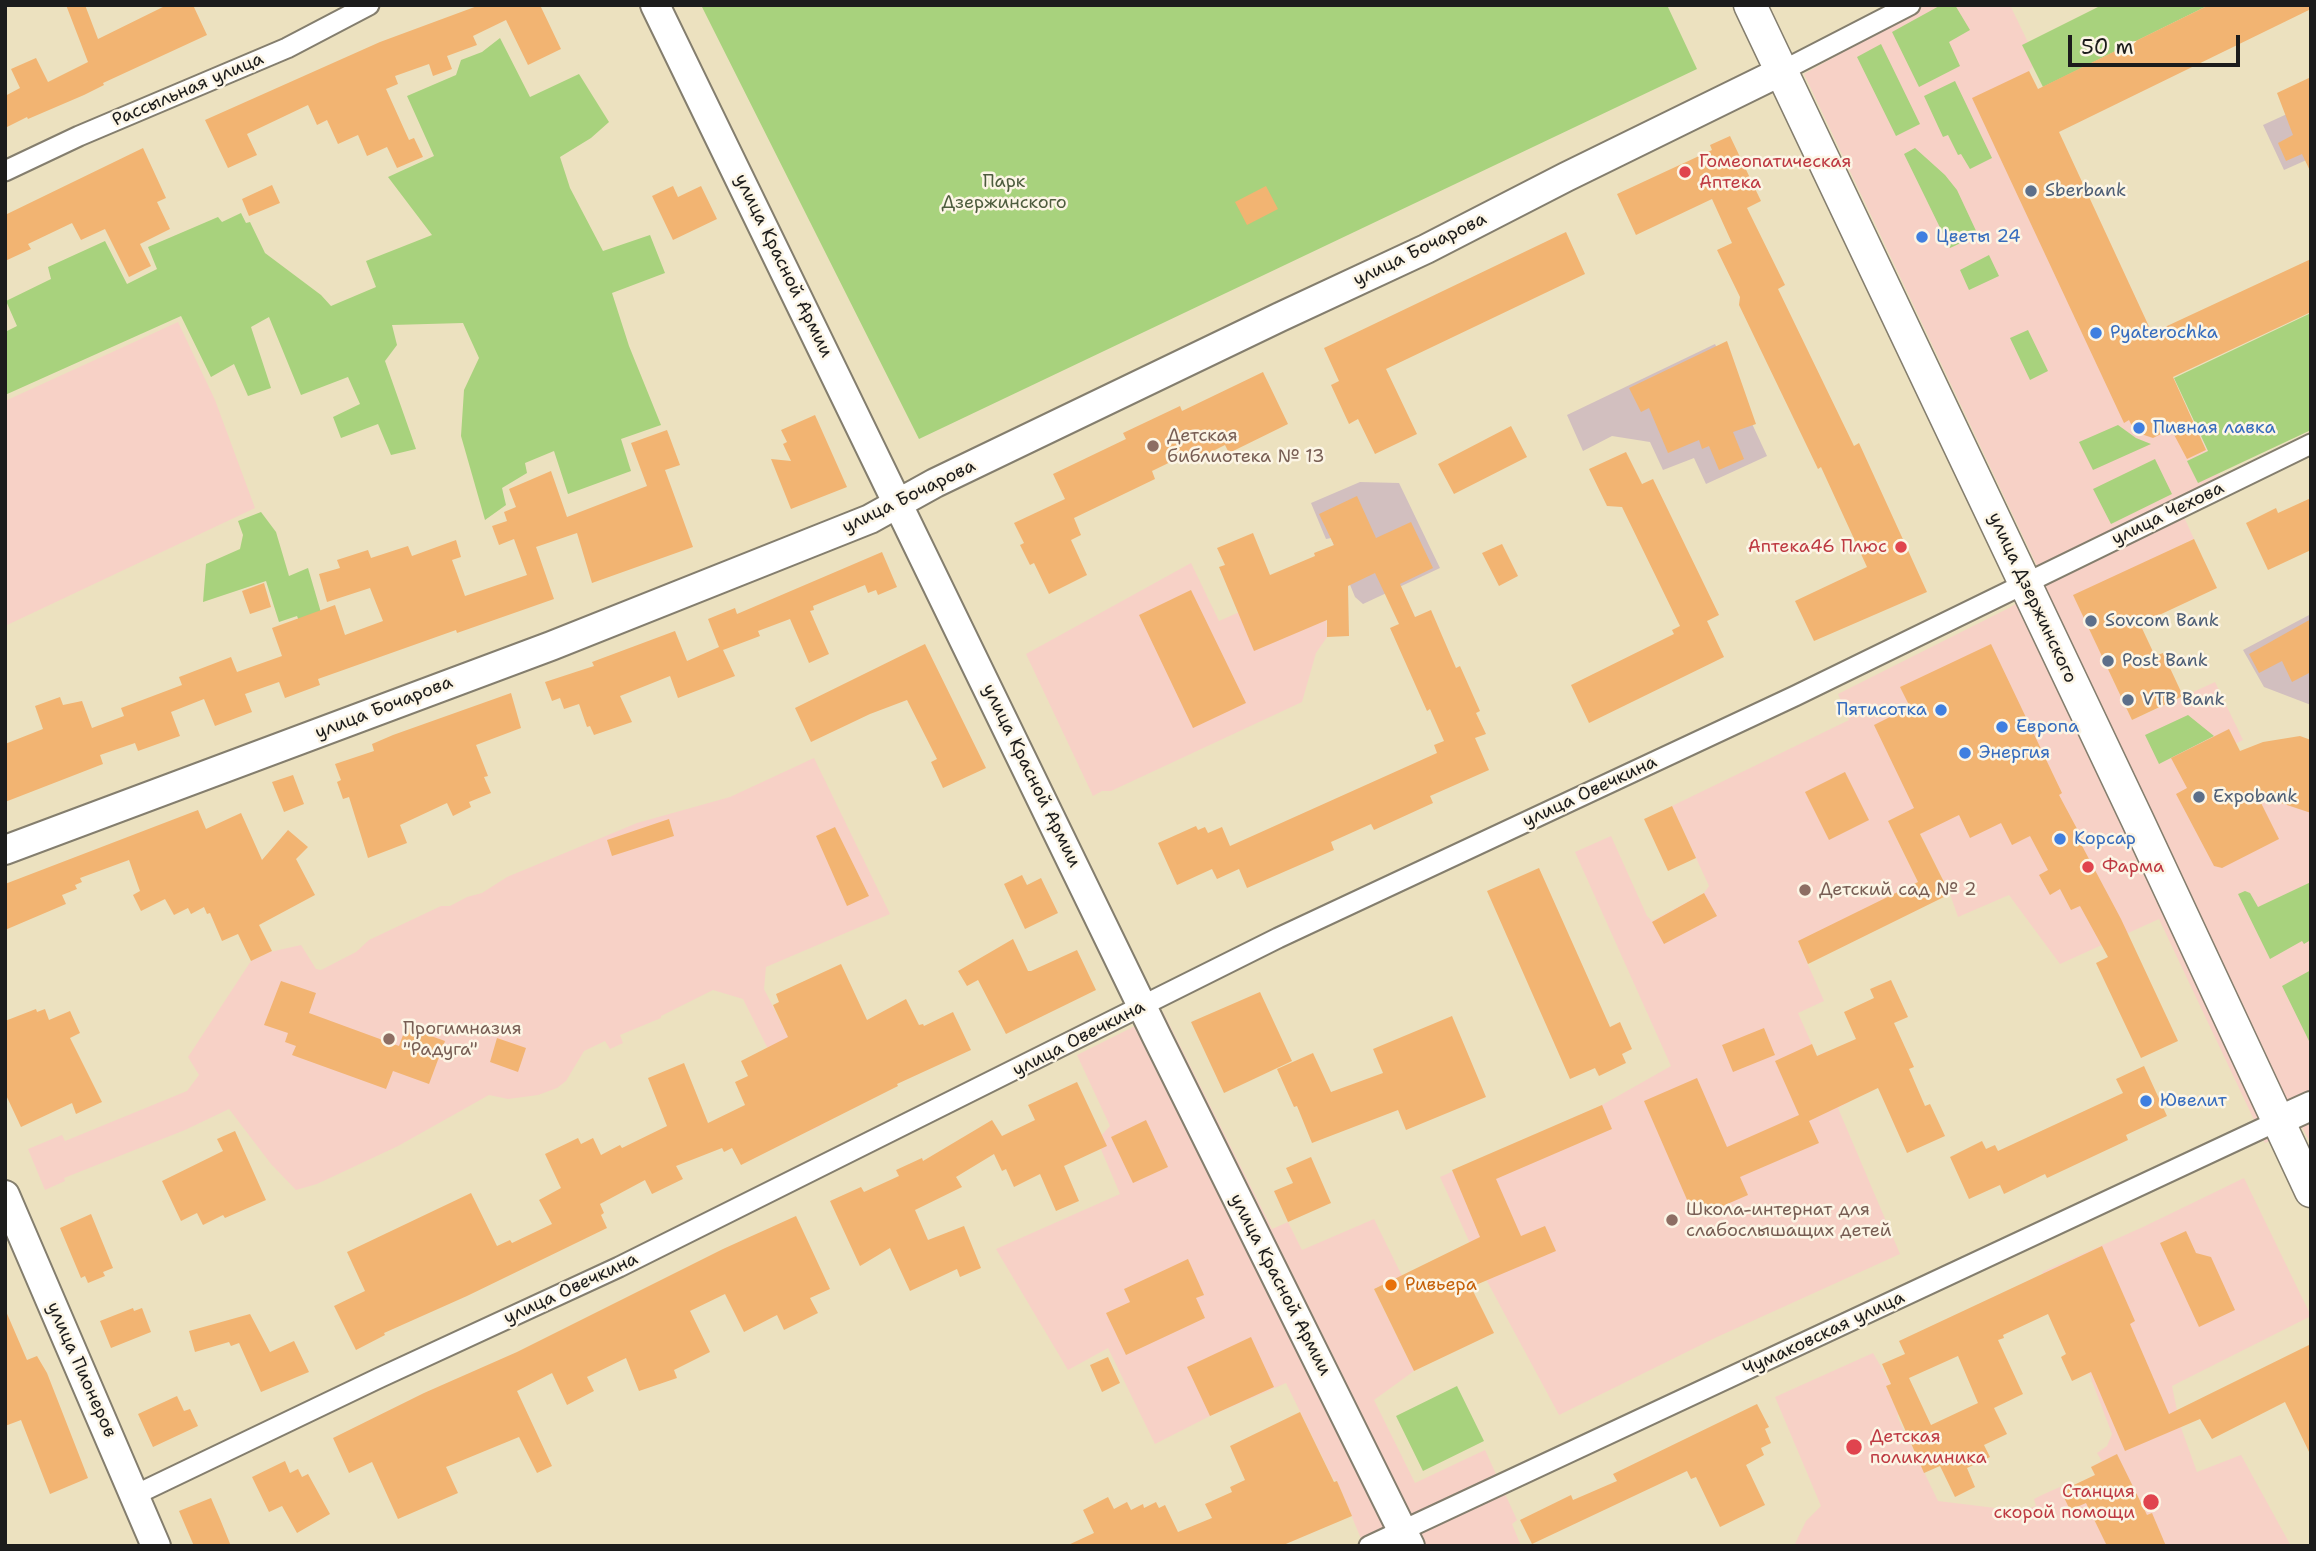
<!DOCTYPE html>
<html>
<head>
<meta charset="utf-8">
<style>
  body { margin:0 }
  #map { position:relative; width:2316px; height:1551px; overflow:hidden; background:#ece1bf; font-family:"Shantell Sans",sans-serif }
  canvas { display:block }
  .frame { position:absolute; inset:0; border:7px solid #1c1c1c; pointer-events:none }
  .scale { position:absolute; left:2068px; top:35px; width:172px; height:32px; box-sizing:border-box; border:4px solid #1c1c1c; border-top:0; padding-left:9px; font-size:21px; line-height:24px; white-space:nowrap; color:#1c1c1c; -webkit-text-stroke:5px #fcf5e5; paint-order:stroke }
</style>
</head>
<body>
<div id="map">
<canvas width="2316" height="1551"></canvas>
<div class="frame"></div>
<div class="scale">50 m</div>
</div>
<script>
const ctx = document.querySelector('canvas').getContext('2d');
ctx.lineJoin = 'round';
function paint(path, color) { ctx.fillStyle = color; ctx.fill(path, 'evenodd'); }
const shape = rows => new Path2D(rows.map(r => 'M' + r).join(''));
function strokePath(path, color, width, dash) { ctx.strokeStyle = color; ctx.lineWidth = width; ctx.lineCap = dash ? 'butt' : 'round'; ctx.setLineDash(dash || []); ctx.stroke(path); }
function write(font, color, halo, rows, align = 'center') {
  ctx.font = font + ' "Shantell Sans",sans-serif'; ctx.lineWidth = 5; ctx.setLineDash([]); ctx.textBaseline = 'middle'; ctx.strokeStyle = halo; ctx.fillStyle = color; for (const [text, x, y, turn = 0] of rows) {
    ctx.save(); ctx.translate(x, y); ctx.rotate((+turn || 0) * Math.PI / 180); ctx.textAlign = isNaN(turn) ? turn : align; if (halo) ctx.strokeText(text, 0, 0); ctx.fillText(text, 0, 0); ctx.restore();
  }
}
const built = shape([
  [1926,5,2010,5,2037,61,2029,71,2228,495,2184,517,2194,539,2074,596,2132,720,2215,682,2243,740,2202,760,2252,785,2311,795,2311,1145,2302,1127,2265,1143,2159,919,2060,964,2009,895,1958,917,1950,894,1909,811,1888,821,1918,882,1798,942,1824,1001,1798,1013,1817,1056,1827,1051,1849,1102,1838,1108,1900,1254,1717,1337,1559,1415,1488,1283,1440,1177,1602,1105,1671,1066,1575,852,1611,836,1647,916,1652,921,1704,893,1709,886,1672,806,1849,720,1838,694,2009,608,2046,585,1804,74],
  [178,322,215,400,255,508,5,626,5,401],
  [1191,563,1219,621,1285,592,1343,577,1349,587,1343,591,1326,610,1327,637,1316,653,1302,702,1111,791,1102,791,1093,796,1026,654],
  [814,758,890,914,766,967,764,989,830,1119,820,1126,809,1131,743,999,713,990,661,1016,661,1018,620,1035,623,1043,610,1049,605,1041,584,1051,566,1081,557,1088,538,1095,508,1099,489,1095,398,1146,317,1184,296,1190,271,1164,229,1109,185,1130,64,1178,65,1181,45,1190,28,1149,62,1135,65,1141,187,1091,199,1075,188,1057,251,961,270,952,301,945,316,969,321,970,356,952,369,940,441,906,450,906,467,897,482,893,507,877,637,823,730,797],
  [1163,1012,1272,1229,1288,1222,1302,1250,1374,1219,1402,1276,1374,1289,1414,1371,1374,1400,1415,1483,1485,1450,1517,1520,1512,1524,1521,1546,1364,1546,1337,1481,1333,1479,1286,1383,1210,1416,1155,1444,1108,1348,1068,1370,996,1249,1120,1194,1097,1140,1110,1126,1077,1055],
  [2244,1178,2311,1316,2172,1386,2180,1425,2197,1472,2241,1455,2291,1546,1794,1546,1806,1521,1821,1506,1775,1397,1873,1353,1891,1384,1886,1386,1899,1415,1897,1416,1938,1501,2020,1511,2036,1506,2034,1499,2044,1494,2060,1487,2062,1491,2095,1475,2091,1467,2102,1461,2097,1453,2107,1446,2112,1434,2089,1373,2042,1272,2143,1227]
]);
const industrial = shape([
  [2311,103,2311,158,2284,170,2263,125],
  [1715,344,1767,456,1706,484,1694,458,1663,470,1650,442,1612,436,1583,451,1567,415],
  [1360,482,1399,483,1440,568,1363,604,1355,597,1331,538,1326,539,1311,503],
  [2311,614,2311,705,2264,687,2243,650]
]);
const green = shape([
  [701,5,1667,5,1697,69,919,439],
  [1941,5,1955,5,1970,30,1949,42,1960,66,1919,87,1892,32],
  [2102,5,2209,5,2043,87,2022,45],
  [500,38,530,97,579,74,609,122,591,138,560,157,570,188,603,251,650,235,665,273,612,293,629,346,661,425,621,439,631,471,568,494,554,451,525,463,527,473,502,488,506,505,485,520,461,436,464,390,479,358,463,323,392,325,397,345,385,361,416,449,391,455,378,424,341,438,333,417,360,404,348,377,301,395,269,317,251,327,271,388,248,396,234,364,211,377,181,316,5,395,5,332,17,326,6,301,51,279,48,267,105,241,127,284,157,269,148,247,218,217,222,222,241,213,246,223,250,222,265,253,321,295,331,306,376,287,366,261,432,235,388,177,434,156,407,96,456,75,461,60,482,52],
  [1881,44,1920,124,1896,136,1857,57],
  [1955,81,1992,158,1970,169,1961,154,1958,155,1948,135,1943,137,1924,96],
  [1915,148,1945,175,1957,190,1978,235,1950,248,1904,154],
  [1989,255,1999,276,1969,290,1960,270],
  [2311,313,2311,430,2198,483,2187,461,2208,451,2174,378],
  [2028,330,2048,371,2030,380,2010,338],
  [2118,425,2136,438,2151,444,2093,470,2079,442],
  [2155,459,2172,494,2111,524,2093,489],
  [261,512,276,532,289,576,308,568,327,633,307,640,297,616,279,622,266,581,203,602,206,564,240,549,243,535,238,521],
  [2188,715,2214,736,2159,764,2145,735],
  [2311,882,2309,941,2304,944,2302,941,2270,959,2238,894,2245,891,2250,893,2258,907],
  [2311,970,2311,1040,2309,1041,2282,986],
  [1457,1386,1484,1441,1423,1471,1396,1416]
]);
const building = shape([
  [66,5,85,5,98,39,167,5,193,5,207,35,103,83,104,85,84,95,28,119,27,117,5,128,5,96,20,88,11,69,36,58,48,82,88,62],
  [480,5,540,5,561,49,528,65,506,20,473,36,477,45,447,56,452,69,433,76,429,64,395,76,398,84,386,89,409,140,414,138,423,157,397,168,387,147,367,156,358,135,338,144,327,120,317,125,308,105,247,134,257,155,228,168,205,120,380,42],
  [2209,5,2311,5,2311,9,2059,132,2152,333,2311,259,2311,312,2173,377,2206,450,2187,459,2171,429,2153,438,2135,432,2129,420,2124,423,1972,98,2029,71,2038,89],
  [2311,77,2311,173,2302,154,2286,161,2278,143,2293,135,2277,93],
  [1730,136,1761,201,1747,208,1785,285,1778,289,1854,446,1859,443,1927,592,1814,641,1795,601,1867,567,1821,467,1818,469,1739,305,1740,297,1717,250,1732,243,1712,199,1636,235,1617,194,1712,150,1710,145],
  [143,148,166,198,157,202,170,229,140,244,151,266,129,277,105,229,81,240,72,223,28,244,31,249,5,261,5,215],
  [272,185,280,203,249,216,242,199],
  [673,186,678,197,701,186,717,219,673,240,652,196],
  [1266,186,1278,209,1247,225,1235,202],
  [1566,232,1585,274,1386,369,1417,434,1375,454,1358,419,1349,424,1331,385,1339,381,1324,348],
  [1727,341,1756,424,1733,432,1744,459,1719,470,1709,446,1702,449,1699,440,1668,453,1649,408,1641,412,1629,388],
  [1263,372,1288,424,1229,453,1225,445,1191,462,1187,454,1152,471,1155,479,1074,518,1081,535,1071,540,1087,575,1049,594,1034,563,1030,565,1020,545,1024,543,1014,523,1065,499,1053,474,1126,439,1123,433,1180,406,1182,411],
  [815,415,847,487,791,509,771,459,791,461,783,444,787,442,781,430],
  [1511,426,1527,457,1454,494,1438,464],
  [667,430,680,465,665,470,693,547,592,583,577,533,536,547,554,599,457,633,456,630,318,679,320,685,285,698,279,682,245,694,252,712,215,726,204,699,171,712,180,736,138,751,135,743,100,755,103,764,5,802,5,744,43,729,35,706,60,697,63,705,82,701,92,728,124,716,121,708,182,685,179,677,231,657,237,672,282,656,272,628,335,605,345,635,383,621,370,588,327,602,319,574,340,568,337,560,368,550,371,558,408,546,412,556,456,540,461,557,452,560,465,596,527,575,514,539,499,545,492,526,507,521,504,512,516,507,509,489,551,471,567,517,647,486,631,443],
  [1626,452,1642,484,1653,479,1719,615,1707,621,1724,657,1589,723,1571,685,1674,634,1672,630,1680,626,1622,507,1607,506,1589,469],
  [1357,496,1376,538,1411,522,1433,568,1400,584,1415,617,1431,610,1456,668,1460,666,1480,711,1476,713,1486,734,1475,738,1489,770,1430,796,1433,803,1374,830,1371,824,1331,842,1334,850,1247,888,1239,869,1217,879,1212,869,1177,885,1158,843,1196,826,1198,830,1205,827,1208,833,1222,827,1230,846,1437,753,1434,745,1444,741,1430,709,1427,711,1390,628,1399,624,1375,573,1348,586,1349,636,1327,637,1327,620,1254,651,1219,567,1225,565,1217,548,1253,533,1270,575,1315,556,1314,553,1334,545,1319,514],
  [2311,498,2311,550,2268,570,2246,523,2276,508,2278,513],
  [2194,539,2217,588,2140,624,2155,656,2163,653,2183,696,2132,720,2073,595],
  [1502,544,1518,576,1499,586,1482,553],
  [882,552,897,587,878,595,876,590,868,593,865,585,813,606,814,610,810,611,829,654,809,663,790,619,758,631,760,636,723,650,735,676,678,698,670,676,620,696,632,722,594,735,590,726,587,727,579,704,564,709,560,698,552,701,545,682,594,666,592,662,675,631,687,661,719,647,708,619,735,608,737,614],
  [264,583,271,607,250,614,242,591],
  [1191,590,1246,703,1193,728,1139,615],
  [2311,619,2311,672,2292,682,2282,661,2259,673,2249,654],
  [925,644,986,768,943,788,931,762,937,759,907,700,870,714,811,742,795,708],
  [1991,644,2062,793,2059,795,2083,840,2080,842,2121,919,2178,1041,2141,1058,2096,963,2108,957,2080,906,2071,910,2060,889,2050,895,2039,875,2048,870,2030,836,2012,845,2001,823,1970,838,1959,815,1920,834,1950,894,1808,964,1798,941,1918,882,1888,821,1914,808,1874,725,1910,707,1900,687],
  [511,693,521,728,476,745,488,776,484,777,491,793,469,802,471,807,453,816,447,803,400,825,407,843,368,858,349,797,343,799,337,782,341,780,335,764,374,751,372,744,393,735],
  [2229,729,2240,751,2263,742,2300,736,2311,740,2311,813,2257,795,2279,839,2222,868,2214,866,2176,794,2187,788,2171,758],
  [1845,772,1869,820,1829,840,1805,792],
  [293,775,304,804,284,812,272,782],
  [1672,806,1696,858,1668,871,1644,819],
  [198,810,206,829,241,813,262,860,288,830,308,847,296,859,315,895,259,925,272,951,251,961,238,934,222,941,210,913,207,914,204,907,191,914,188,908,174,915,165,899,141,911,133,895,140,891,129,860,80,878,82,882,75,885,77,889,62,895,66,904,5,930,5,884],
  [669,819,674,836,612,856,607,840],
  [835,827,869,896,847,906,816,836],
  [1539,868,1610,1027,1620,1022,1632,1049,1622,1054,1626,1063,1599,1076,1595,1068,1570,1079,1487,891],
  [1022,875,1027,885,1041,878,1058,913,1025,929,1004,884],
  [1704,893,1717,916,1664,944,1652,922],
  [1013,939,1028,971,1031,971,1077,950,1096,990,1006,1034,978,980,967,986,958,971],
  [841,964,867,1020,906,999,919,1025,923,1024,924,1026,953,1012,971,1050,897,1084,898,1086,741,1165,732,1148,724,1152,722,1148,676,1166,683,1179,652,1194,645,1180,600,1204,604,1213,601,1215,607,1228,467,1296,384,1333,385,1335,356,1350,334,1306,365,1291,347,1252,471,1193,497,1246,510,1240,512,1243,552,1224,539,1200,561,1188,545,1154,578,1138,581,1144,593,1138,601,1155,620,1145,622,1148,667,1126,648,1078,684,1063,708,1123,745,1105,735,1082,748,1076,741,1061,788,1037,773,1005,779,1002,776,994],
  [1891,980,1908,1017,1894,1023,1914,1067,1909,1069,1925,1106,1930,1104,1945,1136,1907,1153,1878,1088,1809,1121,1819,1143,1740,1177,1748,1195,1695,1218,1644,1101,1697,1078,1727,1147,1799,1115,1775,1061,1812,1044,1817,1056,1856,1039,1844,1012,1874,998,1870,989],
  [281,981,316,993,309,1013,399,1046,406,1027,445,1041,429,1084,393,1071,386,1089,292,1055,296,1046,285,1042,288,1033,264,1025],
  [1260,992,1292,1061,1224,1093,1191,1022],
  [36,1009,37,1012,45,1009,49,1020,70,1011,80,1033,70,1038,102,1102,76,1114,72,1103,21,1127,5,1093,5,1021],
  [1452,1016,1486,1097,1406,1130,1398,1110,1312,1143,1297,1106,1294,1107,1277,1069,1313,1053,1331,1092,1383,1073,1373,1049],
  [1764,1028,1775,1055,1733,1072,1722,1045],
  [497,1038,526,1048,518,1072,490,1062],
  [2144,1066,2167,1116,2126,1135,2128,1140,2047,1178,2045,1174,2004,1194,2000,1185,1969,1199,1950,1157,1982,1141,1986,1149,1995,1145,1998,1151,2123,1093,2116,1079],
  [1077,1082,1107,1146,1064,1166,1079,1201,1056,1211,1040,1174,1014,1187,1006,1169,1002,1171,994,1154,956,1177,962,1187,915,1210,928,1240,964,1226,981,1268,960,1277,957,1269,910,1291,890,1248,860,1266,830,1201,861,1187,864,1192,899,1176,896,1170,922,1158,923,1161,992,1120,1002,1136,1035,1120,1028,1105],
  [1602,1105,1612,1129,1496,1179,1521,1236,1545,1226,1556,1251,1471,1287,1494,1333,1414,1371,1374,1289,1480,1237,1452,1170],
  [1146,1120,1168,1167,1133,1183,1111,1137],
  [235,1131,266,1200,225,1218,223,1215,203,1225,197,1213,181,1221,162,1181,223,1151,217,1139],
  [1311,1157,1331,1203,1288,1222,1274,1191,1293,1183,1286,1168],
  [91,1214,113,1268,103,1272,105,1276,88,1283,85,1276,81,1278,60,1228],
  [796,1216,830,1289,810,1298,818,1313,784,1330,777,1315,744,1332,725,1294,690,1311,710,1352,674,1370,677,1378,639,1391,626,1358,587,1377,594,1391,567,1405,552,1373,517,1391,552,1466,537,1473,519,1437,446,1467,458,1493,398,1519,372,1462,349,1473,333,1438,424,1393,517,1352,723,1249],
  [2186,1231,2196,1253,2211,1257,2235,1310,2199,1327,2160,1243],
  [2102,1246,2135,1321,2130,1324,2169,1414,2311,1344,2311,1456,2285,1402,2212,1439,2200,1419,2125,1451,2091,1372,2072,1381,2061,1357,2066,1354,2048,1314,2003,1335,2004,1338,1998,1340,2023,1394,1994,1408,2007,1434,1984,1445,1990,1457,1967,1468,1975,1487,1955,1497,1940,1466,1924,1473,1886,1386,1891,1384,1882,1364,1905,1354,1899,1341],
  [1958,1356,1978,1403,1931,1425,1909,1378],
  [1188,1259,1204,1295,1196,1298,1205,1318,1126,1355,1106,1313,1130,1302,1124,1289],
  [133,1308,134,1311,142,1308,151,1332,111,1348,100,1321],
  [5,1309,27,1360,37,1356,47,1373,88,1478,50,1494,21,1420,5,1426],
  [250,1314,270,1352,294,1341,309,1372,261,1392,239,1343,231,1346,229,1342,195,1352,189,1331],
  [1251,1337,1274,1387,1210,1416,1187,1367],
  [1108,1357,1120,1383,1102,1392,1090,1365],
  [177,1396,184,1411,190,1409,198,1426,153,1447,138,1414],
  [1757,1404,1769,1427,1765,1429,1771,1443,1761,1448,1764,1455,1746,1465,1765,1505,1720,1527,1696,1477,1691,1479,1687,1471,1532,1544,1520,1520,1571,1495,1573,1500,1617,1481,1613,1474],
  [1300,1412,1334,1482,1337,1481,1352,1516,1281,1546,1066,1546,1094,1533,1083,1510,1108,1497,1114,1509,1127,1502,1131,1510,1143,1504,1144,1508,1156,1502,1159,1508,1165,1505,1178,1532,1212,1518,1205,1504,1232,1492,1230,1487,1245,1480,1230,1446],
  [2117,1454,2147,1515,2152,1513,2166,1546,2107,1546,2086,1503,2070,1510,2061,1491,2095,1475,2091,1467],
  [285,1461,290,1473,298,1469,302,1477,308,1474,330,1514,297,1533,282,1506,269,1512,252,1477],
  [211,1498,220,1519,231,1546,194,1546,179,1511]
]);
const street = shape([
  [1782,71,1910,5],
  [5,171,79,136,287,48,369,5],
  [135,1495,379,1378,619,1267,1278,938,1795,696,2311,444],
  [1369,1546,2278,1121]
]);
const secondary = shape([
  [655,5,1157,1037,1410,1546],
  [5,850,551,646,870,519,935,483,1280,317,1426,249,1566,177,1782,71],
  [2278,1121,2311,1106],
  [5,1195,156,1546]
]);
const primary = shape([
  [1750,5,2137,819,2311,1191]
]);
const markers = [
  [1685,172,7,"#e0444e"],
  [2031,191,7,"#5c6f8a"],
  [1922,237,7,"#3f7fe0"],
  [2096,333,7,"#3f7fe0"],
  [2139,428,7,"#3f7fe0"],
  [1153,446,7,"#8d6e63"],
  [1901,547,7,"#e0444e"],
  [2091,621,7,"#5c6f8a"],
  [2108,661,7,"#5c6f8a"],
  [2128,700,7,"#5c6f8a"],
  [1941,710,7,"#3f7fe0"],
  [2002,727,7,"#3f7fe0"],
  [1965,753,7,"#3f7fe0"],
  [2199,797,7,"#5c6f8a"],
  [2060,839,7,"#3f7fe0"],
  [2088,867,7,"#e0444e"],
  [1805,890,7,"#8d6e63"],
  [389,1039,7,"#8d6e63"],
  [2146,1101,7,"#3f7fe0"],
  [1672,1220,7,"#8d6e63"],
  [1391,1285,7,"#e8710a"],
  [1854,1447,9,"#e0444e"],
  [2151,1502,9,"#e0444e"]
];
const streetNames = [
  ["Рассыльная улица",188,90,-23],
  ["улица Бочарова",1420,250,-26],
  ["улица Красной Армии",783,266,64],
  ["улица Бочарова",909,497,-26],
  ["улица Чехова",2168,514,-26],
  ["улица Дзержинского",2032,598,65],
  ["улица Бочарова",384,708,-21],
  ["улица Красной Армии",1031,776,64],
  ["улица Овечкина",1590,792,-25],
  ["улица Овечкина",1079,1039,-27],
  ["улица Красной Армии",1280,1285,63],
  ["улица Овечкина",571,1289,-25],
  ["Чумаковская улица",1824,1334,-25],
  ["улица Пионеров",81,1370,66]
];
const healthNames = [
  ["Гомеопатическая",1699,162],
  ["Аптека",1699,183],
  ["Аптека46 Плюс",1887,547,"right"],
  ["Фарма",2102,867],
  ["Детская",1870,1437],
  ["поликлиника",1870,1458],
  ["Станция",2135,1492,"right"],
  ["скорой помощи",2135,1513,"right"]
];
const parkNames = [
  ["Парк",1004,182],
  ["Дзержинского",1004,203]
];
const serviceNames = [
  ["Sberbank",2045,191],
  ["Sovcom Bank",2105,621],
  ["Post Bank",2122,661],
  ["VTB Bank",2142,700],
  ["Expobank",2213,797]
];
const shopNames = [
  ["Цветы 24",1936,237],
  ["Pyaterochka",2110,333],
  ["Пивная лавка",2153,428],
  ["Пятисотка",1927,710,"right"],
  ["Европа",2016,727],
  ["Энергия",1979,753],
  ["Корсар",2074,839],
  ["Ювелит",2160,1101]
];
const educationNames = [
  ["Детская",1167,436],
  ["библиотека № 13",1167,457],
  ["Детский сад № 2",1819,890],
  ["Прогимназия",403,1029],
  ["\"Радуга\"",403,1050],
  ["Школа-интернат для",1686,1210],
  ["слабослышащих детей",1686,1231]
];
const foodNames = [
  ["Ривьера",1405,1285]
];
paint(built, '#f7d1c6');
paint(industrial, '#d2bfbf');
paint(green, '#a8d27d');
paint(building, '#f2b472');
strokePath(street, '#847e6e', 23);
strokePath(secondary, '#847e6e', 32);
strokePath(primary, '#847e6e', 35);
strokePath(street, '#fff', 19);
strokePath(secondary, '#fff', 28);
strokePath(primary, '#fff', 32);
for (const [x, y, r, color] of markers) { const dot = new Path2D(); dot.arc(x, y, r, 0, 2 * Math.PI); ctx.fillStyle = color; ctx.fill(dot); strokePath(dot, '#fcf5e5', 2.5); }
write('18px', '#1c1c1c', '#fcf5e5', streetNames);
write('18px', '#be3a42', '#fcf5e5', healthNames, 'left');
write('18px', '#4d5c3e', '#fcf5e5', parkNames);
write('18px', '#4e5e75', '#fcf5e5', serviceNames, 'left');
write('18px', '#366cbe', '#fcf5e5', shopNames, 'left');
write('18px', '#785e54', '#fcf5e5', educationNames, 'left');
write('18px', '#c56008', '#fcf5e5', foodNames, 'left');
</script>
</body>
</html>
